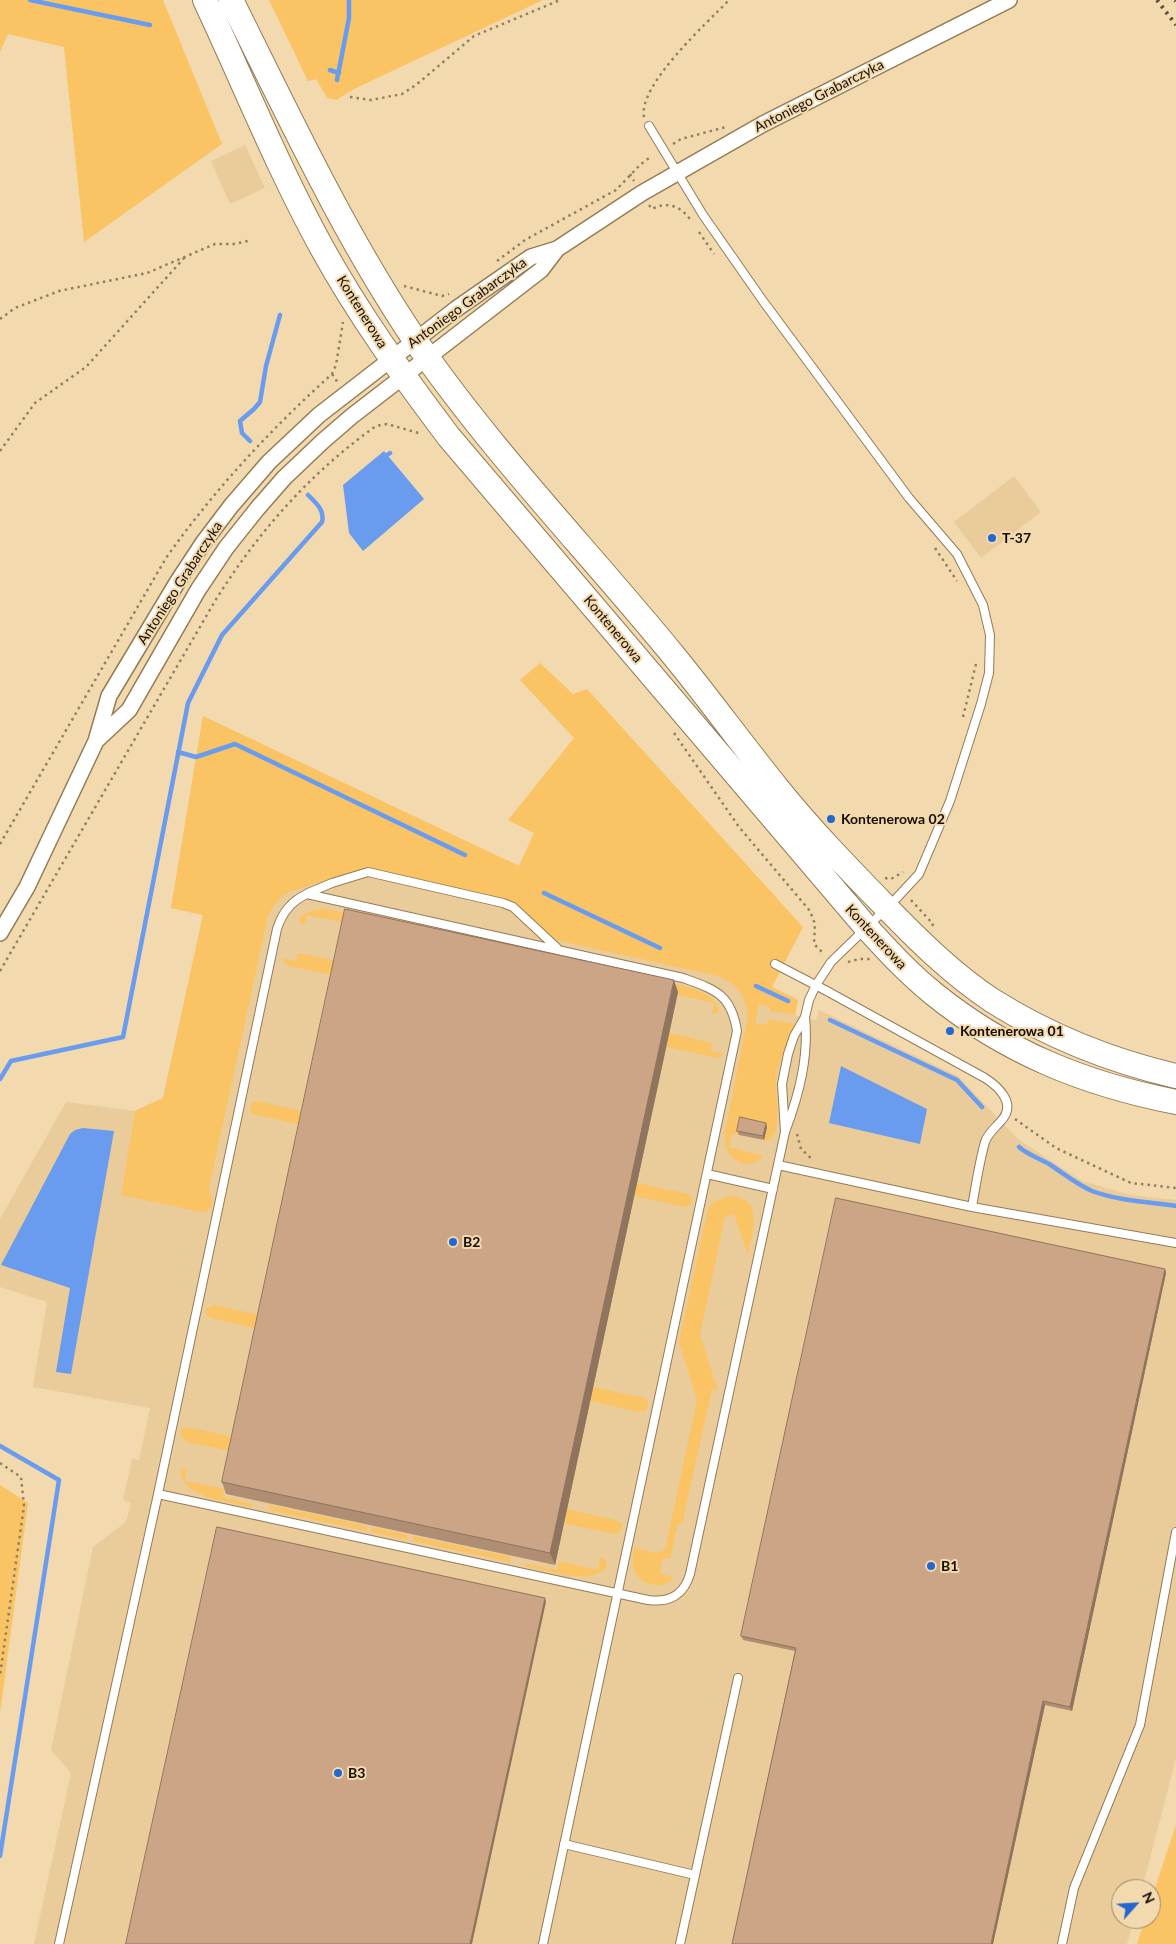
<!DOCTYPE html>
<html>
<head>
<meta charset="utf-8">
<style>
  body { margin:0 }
  #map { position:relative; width:1176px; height:1944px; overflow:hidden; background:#f2d9ae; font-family:Lato,sans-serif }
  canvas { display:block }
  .north { position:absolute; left:1111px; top:1879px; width:50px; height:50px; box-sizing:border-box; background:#f2d9ae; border:1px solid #9a8769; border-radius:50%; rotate:64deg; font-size:14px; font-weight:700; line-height:20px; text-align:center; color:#150d01 }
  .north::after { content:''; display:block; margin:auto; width:18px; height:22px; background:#2367d3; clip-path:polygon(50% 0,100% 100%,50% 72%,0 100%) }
</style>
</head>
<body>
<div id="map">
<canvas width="1176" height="1944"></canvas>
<div class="north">N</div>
</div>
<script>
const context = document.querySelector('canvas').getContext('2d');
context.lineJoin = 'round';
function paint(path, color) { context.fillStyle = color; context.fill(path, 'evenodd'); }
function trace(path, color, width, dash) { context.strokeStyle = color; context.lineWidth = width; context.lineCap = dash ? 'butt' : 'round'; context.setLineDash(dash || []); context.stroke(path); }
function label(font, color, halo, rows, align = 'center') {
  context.font = font + ' Lato,sans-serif'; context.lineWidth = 4; context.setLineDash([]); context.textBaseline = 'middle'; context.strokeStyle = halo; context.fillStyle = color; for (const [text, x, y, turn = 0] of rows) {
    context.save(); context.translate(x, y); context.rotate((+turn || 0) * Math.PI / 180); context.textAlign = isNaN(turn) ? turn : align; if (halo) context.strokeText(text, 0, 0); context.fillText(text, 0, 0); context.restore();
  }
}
const built = new Path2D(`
  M245,145L265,188L230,204L211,161Z
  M1014,476L1041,512L981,558L954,522Z
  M203,716L798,1000L795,1015L816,1020L819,1010L958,1076L1018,1139L1082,1181L1131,1195L1176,1200V1758L1142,1889H1121V1919H1134L1127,1944H34L71,1773L51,1750L93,1547L126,1522L131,1503L123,1500L132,1459L139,1460L150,1408L33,1387L47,1302L0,1287V1219L66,1102L135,1111L163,1098L203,915L171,908Z`);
const green = new Path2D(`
  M0,0H163L222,144L84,242L64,47L8,34L0,52Z
  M269,0H543L354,89L336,100L327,98L316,79L308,81Z
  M540,663L573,694L587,689L803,927L772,987L798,1000L795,1015L770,1011V1007L759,1005L755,1023L767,1025L768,1019L794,1024C788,1045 775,1065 776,1088C776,1101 782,1132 769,1140H764L767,1127L739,1135L732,1133L729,1147L764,1156C744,1175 721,1156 725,1132L748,1016C746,997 736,983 718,976L556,940L511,901L370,869L365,868L289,892C279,898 273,905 268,916L209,1188C212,1199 217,1211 201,1212L121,1195L135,1111L163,1098L203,915L171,908L203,716L519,866L534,833L508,820L574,738L520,680Z
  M327,909L688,987C700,991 717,997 719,1011L717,1013L712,1014L714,1003L349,923L307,915L304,926L299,922L300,917C308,911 317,908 327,909Z
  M298,953L341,962L338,976L289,966L283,961V958L296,961Z
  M669,1033L712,1043L710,1051L724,1054L718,1058L666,1047Z
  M258,1101L309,1113L306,1126L253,1114L250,1109L251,1104Z
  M637,1183L688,1194L692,1198V1203L686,1207L634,1196Z
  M729,1196C766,1197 752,1233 748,1256L734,1214L725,1217L700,1335L718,1391L712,1389L682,1524H678L670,1559L663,1558L660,1573L674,1578C661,1591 636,1585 633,1565C632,1559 633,1554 634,1548L656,1553L665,1550L697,1400L679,1342L708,1209L713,1202Z
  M214,1305L265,1316L262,1330L208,1317L206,1313L207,1308Z
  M593,1387L645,1398L648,1401V1406L645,1411L639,1412L590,1401Z
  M187,1427L238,1438L236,1452L186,1442L180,1435L181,1430Z
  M183,1469H187L185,1481L224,1489L222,1497L253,1504L252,1507C231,1502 184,1499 180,1472Z
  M0,1485L28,1503L0,1713Z
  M270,1505L367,1526V1531L269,1510Z
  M566,1509L616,1520L622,1524V1529L618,1533L614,1534L563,1523Z
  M372,1527L408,1535L407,1540L371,1532Z
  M413,1536L511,1557L510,1562L412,1541Z
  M600,1558L606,1560L607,1564C599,1589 544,1569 525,1566L526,1563L557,1570L559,1561L598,1570Z
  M1176,1825V1944H1137L1145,1919H1151V1900Z`);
const water = new Path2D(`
  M384,451L424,499L363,551L349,533L343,485Z
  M841,1066L927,1109L920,1144L829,1123Z
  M83,1128L114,1131L71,1374L56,1372L70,1288L1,1265L70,1134L75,1130Z`);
const stream = new Path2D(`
  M30,0L150,25
  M330,70L339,73
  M337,80L349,18V0
  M250,441L242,433L240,421L254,409L260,402L266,366L280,315
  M387,455L390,453
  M178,752L196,757L235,744L465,855
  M544,893L660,948
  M756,986L788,1001
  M830,1020L957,1080L982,1107
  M0,1079L11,1061L123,1037L188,703L222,635L322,522C325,510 316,503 308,495
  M1019,1147C1028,1155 1039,1158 1049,1164C1063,1173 1076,1184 1092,1191C1119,1201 1148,1202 1176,1206
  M0,1446L59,1480L0,1856`);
const path = new Path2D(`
  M350,97L371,100L402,94L416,85L474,36L560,0
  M644,117C638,85 707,23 729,0
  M673,144L681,139L726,127
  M630,174L634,181
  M649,205L652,209C667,201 680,206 690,219
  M699,232L714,254
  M497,261L525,240L616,190L641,164L652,156
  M404,286L442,296L449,294
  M0,319L15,308L59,291L147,273L215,244H234L248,241
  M332,374L338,383
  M0,451L35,403L86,367L185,257
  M935,548L957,581
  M963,717L976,664
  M674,733L739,827L810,911L815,924L814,944L824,954
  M0,844L166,558C214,490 270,430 332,374L336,365L343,322
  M885,878L891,879L903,872
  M911,900L933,924L932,926
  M848,962L859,959H870
  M0,971L215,601C258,532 310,473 376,426L387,424L422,434
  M1015,1119L1056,1148L1131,1183L1176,1188
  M797,1134L801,1149L813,1160
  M0,1463L21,1477L24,1506L0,1675`);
const lane = new Path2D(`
  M649,126L703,215L763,301L909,498L957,554L983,605L990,635L989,673L981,704L950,801L919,874L893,902L831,962L816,985L809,1000L805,1017L794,1036L788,1054L782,1084L785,1132
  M308,893L332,883L368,872L503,903L513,907L557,948
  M775,964L825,990L985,1078C999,1087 1017,1104 1001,1121C995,1128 988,1133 985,1142C979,1163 976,1185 972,1207
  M778,1165L972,1207L1176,1243
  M707,1174L773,1189
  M158,1494L648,1600C669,1603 684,1595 690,1574L785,1132C799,1095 809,1057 805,1017
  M564,1844L695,1875
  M59,1944L158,1494L277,929C282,913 291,901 307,894L683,978C716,990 731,994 737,1031L543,1944
  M680,1944L738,1678
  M1062,1944L1074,1888L1140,1725L1176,1532`);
const street = new Path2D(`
  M97,740L129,710L198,590L226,548L257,509L284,478L323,441L352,416L541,270L557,249
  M0,933L27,887L96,741L109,696L178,581L203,543L231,506L269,462L319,415L456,309L531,257L557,249L642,193L763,124L1009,0`);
const primary = new Path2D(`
  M205,0C244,83 278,168 322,248C359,315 403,376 449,437L866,927C888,951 909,974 934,994C1007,1053 1085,1084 1176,1102
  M231,0C289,116 344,235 417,343C494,454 589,552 674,656C710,700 743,746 778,789C811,830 847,867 883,904C917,939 952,974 993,1001C1049,1036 1111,1061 1176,1076`);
const rail = new Path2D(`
  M1157,0L1176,25
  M1175,0L1176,1`);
const wall = new Path2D(`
  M678,992L555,1565L226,1494L222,1482Z
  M767,1127L764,1140L739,1135L737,1131Z
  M1165,1269L1166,1273L1072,1711L1045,1705L993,1944H732L795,1651L743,1640L741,1636Z`);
const shadedWall = new Path2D(`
  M674,980L678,992L555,1565L550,1553Z
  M766,1123L767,1127L764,1140L763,1136Z
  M1165,1269L1166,1273L1072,1711L1070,1707Z
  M545,1598L546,1602L472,1944H470Z
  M1043,1701L1045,1705L993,1944H991Z`);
const building = new Path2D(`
  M345,909L674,980L550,1553L222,1482Z
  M740,1117L766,1123L763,1136L737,1131Z
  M836,1198L1165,1269L1070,1707L1043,1701L991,1944H732L796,1648L741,1636Z
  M217,1527L545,1598L470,1944H126Z`);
const markers = [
  [992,538,5,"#2367d3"],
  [831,819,5,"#2367d3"],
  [950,1031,5,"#2367d3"],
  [453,1242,5,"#2367d3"],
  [931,1566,5,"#2367d3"],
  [338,1773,5,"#2367d3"]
];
const streetNames = [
  ["Antoniego Grabarczyka",819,96,-27],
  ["Antoniego Grabarczyka",467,303,-36],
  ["Kontenerowa",362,312,58],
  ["Antoniego Grabarczyka",180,583,-57],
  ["Kontenerowa",613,629,50],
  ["Kontenerowa",876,937,47]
];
const poiNames = [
  ["T-37",1002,538],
  ["Kontenerowa 02",841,819],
  ["Kontenerowa 01",960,1031],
  ["B2",463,1242],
  ["B1",941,1566],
  ["B3",348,1773]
];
paint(built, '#eacc9b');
paint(green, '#fac363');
paint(water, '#699cef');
trace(stream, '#699cef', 4.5);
trace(lane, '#947c55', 10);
trace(street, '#947c55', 18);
trace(primary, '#947c55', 26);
trace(path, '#928163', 2.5, [2.5, 4]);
trace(lane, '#fff', 8);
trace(street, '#fff', 15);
trace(primary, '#fff', 24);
trace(rail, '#5d503a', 4, [2.5, 5]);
paint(wall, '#af8e74');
paint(shadedWall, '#8f745e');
paint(building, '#cca587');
trace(building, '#8f745e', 1);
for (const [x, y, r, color] of markers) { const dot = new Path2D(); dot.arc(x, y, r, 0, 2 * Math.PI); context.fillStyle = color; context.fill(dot); trace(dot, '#f2d9ae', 2); }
label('14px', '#150d01', '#f2d9ae', streetNames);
label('bold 14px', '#150d01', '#f2d9ae', poiNames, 'left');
</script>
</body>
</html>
